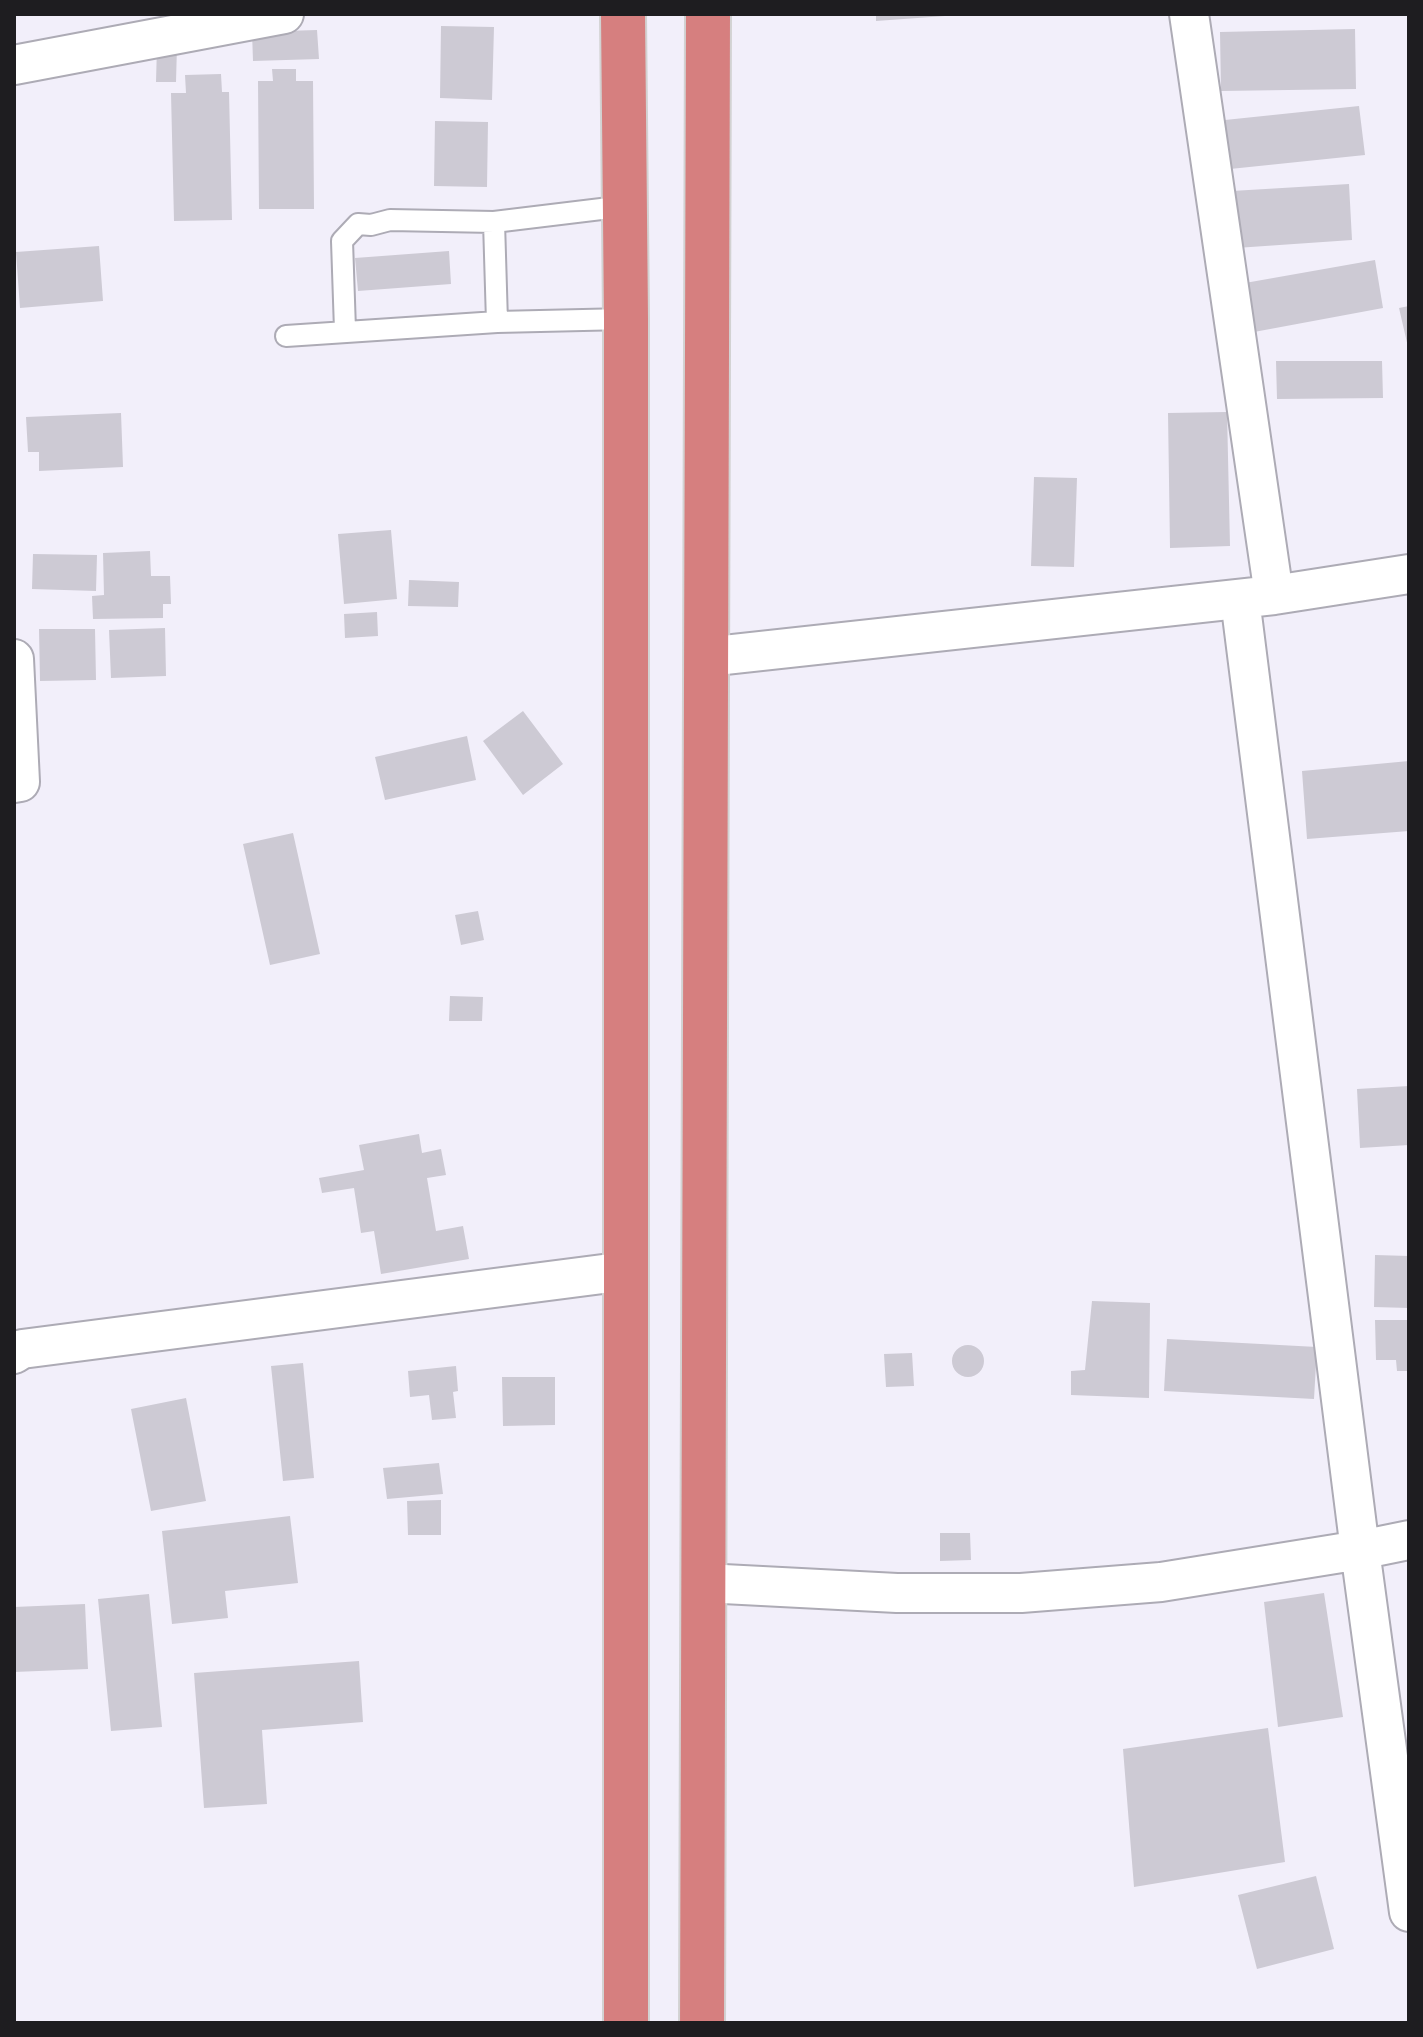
<!DOCTYPE html>
<html>
<head>
<meta charset="utf-8">
<style>
  body { margin:0 }
  #map { position:relative; width:1423px; height:2037px; overflow:hidden; background:#f2effa; font-family:Rubik,sans-serif }
  canvas { display:block }
  .frame { position:absolute; inset:0; border:16px solid #1e1d20; pointer-events:none }
</style>
</head>
<body>
<div id="map">
<canvas width="1423" height="2037"></canvas>
<div class="frame"></div>
</div>
<script>
const context = document.querySelector('canvas').getContext('2d');
context.lineJoin = 'round';
function paint(path, color) { context.fillStyle = color; context.fill(path, 'evenodd'); }
function trace(path, color, width, dash) { context.strokeStyle = color; context.lineWidth = width; context.lineCap = dash ? 'butt' : 'round'; context.setLineDash(dash || []); context.stroke(path); }
const building = new Path2D(`
  M876,14H944L945,16L876,21Z
  M441,26L494,27L492,100L440,98Z
  M1355,29L1356,89L1221,91L1220,32Z
  M317,30L319,59L253,61L252,32Z
  M157,46H177L176,82H156Z
  M272,69H296V81H313L314,209H259L258,81H273Z
  M221,74L222,92H229L232,220L174,221L171,93H186L185,75Z
  M1359,106L1365,155L1230,169L1225,120Z
  M435,121L488,122L487,187L434,186Z
  M1349,184L1352,240L1236,248L1232,191Z
  M99,246L103,301L20,308L16,252Z
  M449,251L451,284L358,291L355,258Z
  M1375,260L1383,308L1254,332L1245,283Z
  M1409,306V347H1408L1399,308Z
  M1276,361H1382L1383,398L1277,399Z
  M1227,412L1230,546L1170,548L1168,413Z
  M121,413L123,467L39,471V452H28L26,417Z
  M1034,477L1077,478L1074,567L1031,566Z
  M391,530L397,599L344,604L338,534Z
  M150,551L151,576H170L171,604H163V618L93,619L92,596L104,595L103,553Z
  M33,554L97,555L96,591L32,589Z
  M409,580L459,582L458,607L408,606Z
  M377,612L378,636L345,638L344,614Z
  M165,628L166,676L111,678L109,630Z
  M39,629H95L96,680L40,681Z
  M523,711L563,764L523,795L483,741Z
  M467,736L476,780L385,800L375,757Z
  M1409,761V831L1307,839L1302,771Z
  M293,833L320,954L270,965L243,844Z
  M478,911L484,940L461,945L455,915Z
  M450,996L483,997L482,1021H449Z
  M1409,1086V1145L1360,1148L1357,1089Z
  M419,1134L422,1153L441,1149L446,1175L427,1178L436,1231L463,1226L469,1259L381,1274L374,1231L361,1233L354,1188L322,1193L319,1178L364,1170L359,1145Z
  M1375,1255L1409,1256V1308L1374,1307Z
  M1092,1301L1150,1303L1149,1398L1071,1395V1371L1085,1370Z
  M1375,1320H1409V1371H1397L1396,1360H1376Z
  M1167,1339L1317,1347L1314,1399L1164,1391Z
  M952 1361a16 16 0 1 1 32 0a16 16 0 1 1-32 0Z
  M912,1353L914,1386L886,1387L884,1354Z
  M303,1363L314,1478L283,1481L271,1366Z
  M456,1366L458,1391L453,1392L456,1418L432,1420L429,1395L410,1397L408,1371Z
  M502,1377H555V1425L503,1426Z
  M186,1398L206,1501L151,1511L131,1409Z
  M439,1463L443,1494L387,1499L383,1468Z
  M441,1500V1535H408L407,1501Z
  M290,1516L298,1583L225,1591L228,1618L172,1624L162,1531Z
  M940,1533H970L971,1560L940,1561Z
  M1324,1593L1343,1717L1278,1727L1264,1602Z
  M149,1594L162,1727L111,1731L98,1599Z
  M85,1604L88,1669L14,1672V1607Z
  M359,1661L363,1722L262,1730L267,1804L204,1808L194,1673Z
  M1268,1728L1285,1862L1134,1887L1123,1749Z
  M1316,1876L1334,1949L1257,1969L1238,1895Z`);
const lane = new Path2D(`
  M494,222L497,322
  M345,330L342,241L358,224L371,225L390,220L494,222L626,206
  M286,336L497,322L626,319`);
const street = new Path2D(`
  M1189,14L1274,595
  M14,65L284,14
  M1240,599L1360,1550L1409,1912
  M706,657L1274,595L1409,574
  M14,659L20,782L14,783
  M14,1354L22,1349L626,1271
  M704,1583L897,1593H1021L1161,1582L1360,1550L1409,1540`);
const highway = new Path2D(`
  M623,14L626,319V2023
  M702,2023L708,14`);
paint(building, '#cdcad4');
trace(lane, '#adabb5', 24);
trace(street, '#adabb5', 42);
trace(highway, '#d2d2d2', 48);
trace(lane, '#fff', 20);
trace(street, '#fff', 38);
trace(highway, '#d67f7f', 44);
</script>
</body>
</html>
